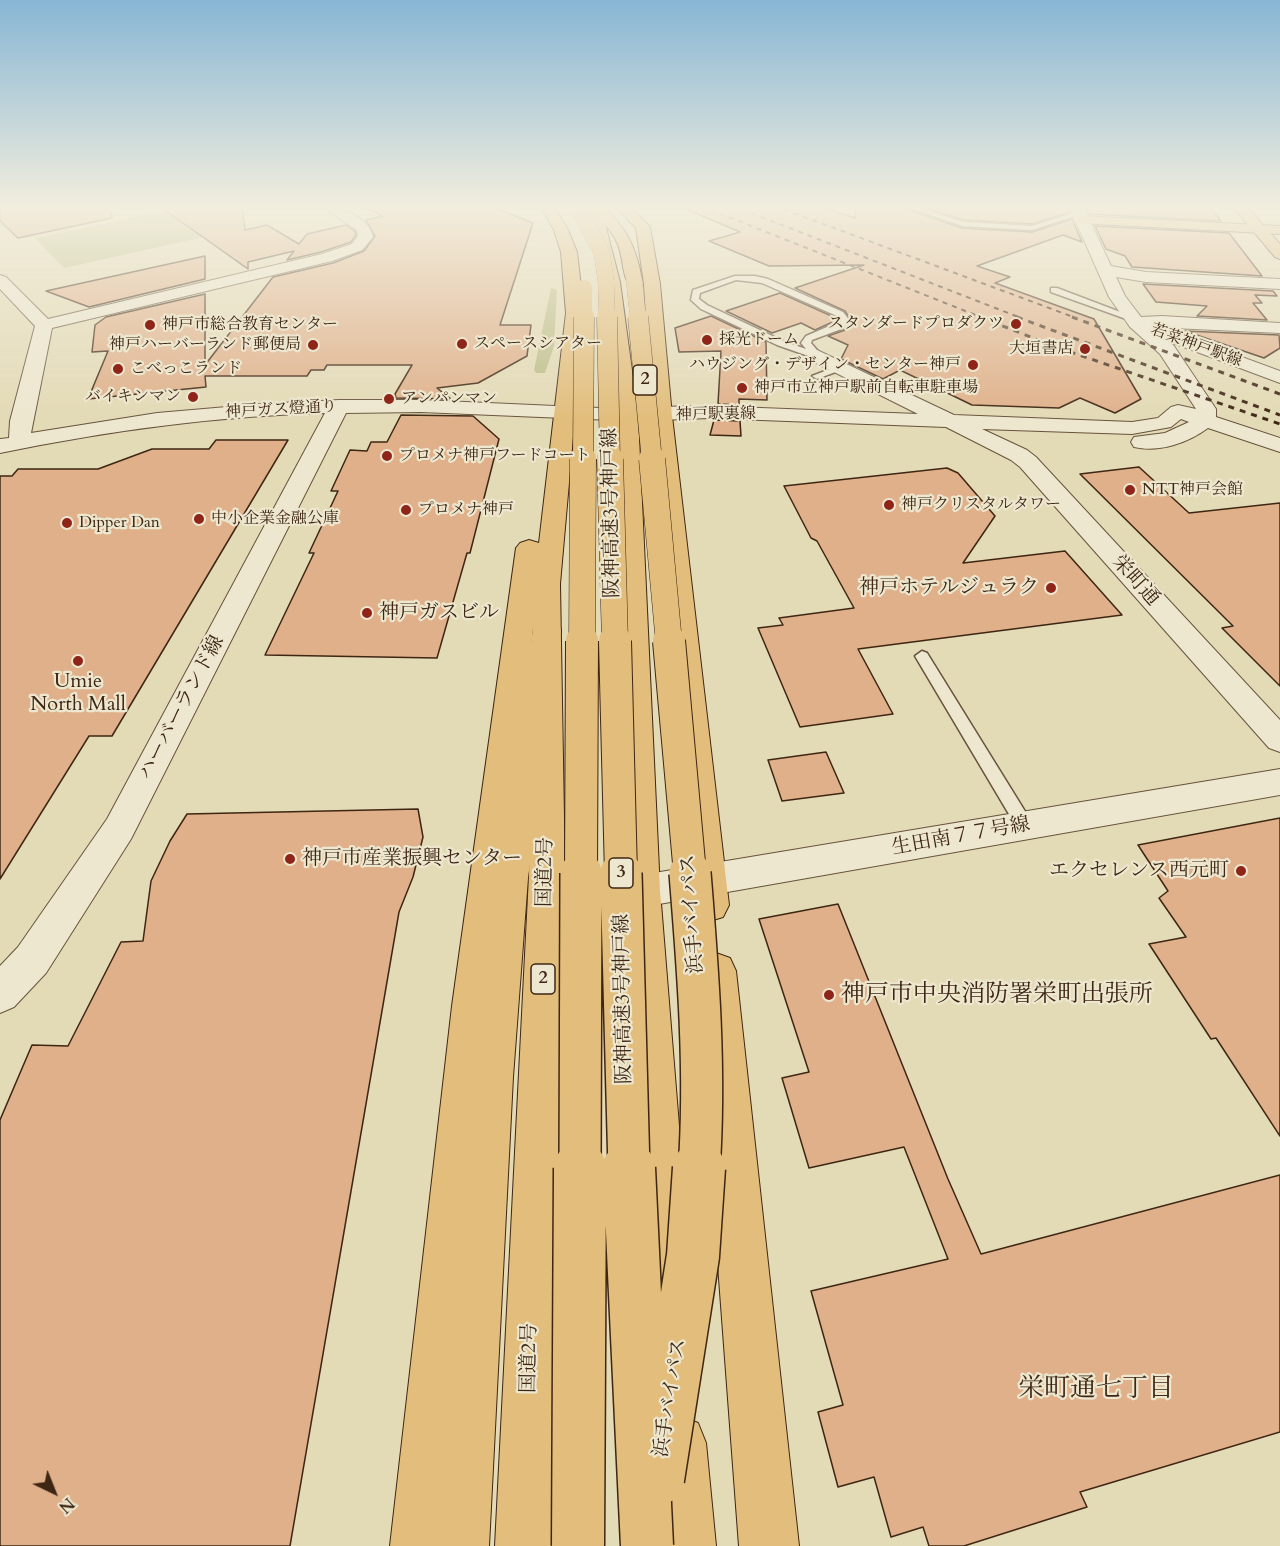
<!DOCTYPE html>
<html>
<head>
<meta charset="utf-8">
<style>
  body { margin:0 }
  #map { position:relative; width:1280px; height:1546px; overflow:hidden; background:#e3dab6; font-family:Cardo,serif }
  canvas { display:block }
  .north { position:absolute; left:24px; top:1462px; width:60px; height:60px; -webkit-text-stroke:4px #ede7d0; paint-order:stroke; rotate:137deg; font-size:16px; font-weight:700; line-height:24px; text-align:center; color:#3e2613 }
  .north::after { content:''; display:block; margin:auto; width:21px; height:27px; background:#3e2613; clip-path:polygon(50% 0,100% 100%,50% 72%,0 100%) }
</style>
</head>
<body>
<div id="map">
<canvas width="1280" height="1546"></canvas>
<div class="north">N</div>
</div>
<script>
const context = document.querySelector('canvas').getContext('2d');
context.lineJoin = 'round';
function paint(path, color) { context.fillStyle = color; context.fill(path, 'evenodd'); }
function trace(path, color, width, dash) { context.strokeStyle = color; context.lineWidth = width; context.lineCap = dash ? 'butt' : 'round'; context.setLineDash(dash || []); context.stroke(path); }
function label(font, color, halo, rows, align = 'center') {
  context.font = font + ' Cardo,"Noto Serif JP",serif'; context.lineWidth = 4.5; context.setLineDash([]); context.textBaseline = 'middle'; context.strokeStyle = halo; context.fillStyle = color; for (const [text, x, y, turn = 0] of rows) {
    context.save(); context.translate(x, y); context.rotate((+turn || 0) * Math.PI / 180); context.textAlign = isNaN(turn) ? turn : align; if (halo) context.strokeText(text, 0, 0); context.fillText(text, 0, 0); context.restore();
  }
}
const green = new Path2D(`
  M191,206L227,232L64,268L35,238Z
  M551,288L557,290L554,346L545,373H536L534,370Z`);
const building = new Path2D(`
  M0,206H110L112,218L18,238L0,221Z
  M159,206H242L245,230L267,225L299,244L307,234L346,225L355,231L356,235L351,242L321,252L287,260L294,251L248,262V269Z
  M363,206H490L533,223L500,325H531L527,356L478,383L437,388L451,399L396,398L395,394L412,365H327L324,370H311L307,376H205L206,387L88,399L108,351L92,352L95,325L106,317L205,294V365L273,277L333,263L364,251L375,236L366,220L383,216Z
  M679,206H818L855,218L856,206H902L903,208L962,228L1032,232L1072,219L1082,242L1063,235L977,266L1010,277L995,283L1094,319L1141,399L1115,413L1080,398L1059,408L972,405L900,370L883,379L841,359L848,345L828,336L845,330L852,322L845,311L795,288L864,265L769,266L709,241L740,232Z
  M919,206H1067L1069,212L1032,224L964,220Z
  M1085,206H1209L1221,221L1089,214Z
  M1095,226L1229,233L1262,276L1132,267L1125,256L1106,249Z
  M205,256V279L89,307L46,291Z
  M1143,284L1273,291L1277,296L1255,295L1262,303H1253L1267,320L1197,316L1207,306L1156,302Z
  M780,293L836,318L837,320L815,330L801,323L772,333L726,311Z
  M711,316L766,342L767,400L739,399V405L718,404L721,351L679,352L675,328Z
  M1185,331L1279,335L1280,348L1264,358Z
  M401,415L473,416L499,439L470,553H467L437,658L265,655L314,553H309L338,491H331L350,450L367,451L371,442H387Z
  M714,420L740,421L741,436L710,435Z
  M216,440H288L112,736H89L0,879V476H12L18,469H98L152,449H209Z
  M1139,467L1189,513L1280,503V686L1222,628L1233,626L1080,474Z
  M947,468L958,473L995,516L963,563L1065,551L1122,615L858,649L893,714L800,727L758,628L783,625L779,618L854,608L817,541L811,538L784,486Z
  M826,752L844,793L782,801L768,760Z
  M418,809L423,837L413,877L399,912L290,1546H0V1120L32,1045L68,1046L121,942L143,941L151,881L170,841L187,814Z
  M1280,818V1136L1216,1038L1211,1039L1149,944L1186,937L1159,898L1168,891L1138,845Z
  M838,904L948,1179L981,1254L1280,1175V1432L1080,1492L1087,1507L964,1546H929L923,1527L891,1537L874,1477L838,1487L818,1412L843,1405L811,1291L948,1259L904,1147L809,1168L782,1078L809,1072L759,919Z`);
const service = new Path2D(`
  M904,206H913L964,222L1032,226L1077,212L1083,213L1032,230L963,226Z
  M735,276H755L768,279L843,312L850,321L844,328L812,340L811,343L822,356L817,359L777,345L701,309L691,300L693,290ZM736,280L762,283L837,316L841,321L806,336L801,343L806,349L783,341L707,305L699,299L700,293Z
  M1051,288H1057L1136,318L1129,320L1051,292Z
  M838,366L846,368L817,379L812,376Z
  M922,651L927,653L1031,821L1034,826L1031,831L1025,833L1019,831L915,656Z`);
const minor = new Path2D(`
  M1136,318L1280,371V383L1130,327L1128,323L1130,319Z`);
const tertiary = new Path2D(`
  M321,206C340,205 369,217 373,237L362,250L332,261L52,328L31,433L157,413L262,404L339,400H421L600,408L708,406L918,414L810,360L808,356L810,352L817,350L954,415L1132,422L1158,418L1171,407L1178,405L1196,409L1160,354L1130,327L1109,297L1069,206H1083L1111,266L1146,272L1280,279V289L1146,282L1116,277L1125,296L1141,317L1162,316L1280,323V333L1151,327L1174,346L1216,409V417L1280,438V452L1208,428C1188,443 1159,453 1134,447L1131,442L1134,437L1165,433L1189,422L1181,419L1171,427L1132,434L982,429L1027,450L1036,457L1280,720V752L1269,748L1020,467L1011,460L946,427L708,418L636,421L421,412L346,413L131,839L46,973L14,1007L0,1013V966L18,947L107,819L325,413C215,416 107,431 0,453V439L9,438L10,421L35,326L0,289V275L6,277L48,319L322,254L352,244L358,236L357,230Z
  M1280,769V795L642,907L629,902L624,891L629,880L642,875Z`);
const primary = new Path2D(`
  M1083,216L1280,226V234L1078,223L1076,220L1078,217Z`);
const trunk = new Path2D(`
  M540,206H554L568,230L577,252L584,313L560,584L565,876L555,1546H495L529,876L533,629L492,1006L450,1546H390L452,1006L516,548L520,543L529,540L539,543L566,313L561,252L554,230Z
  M583,206H597L603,216L620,282L638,415L660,891L694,1311L686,1329L668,1337L650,1329L642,1311L624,891L618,415L604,282L589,216Z
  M614,206H629L650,227L660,284L672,416L729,905L723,917L710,921L697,917L691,905L652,416L644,284L636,228Z
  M1232,206H1246L1280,244V259L1275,257Z
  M716,953L730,958L736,971L799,1546H739L696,971L702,958Z
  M678,1415L698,1423L706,1443L716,1546H656L650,1443L658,1423Z`);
const motorway = new Path2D(`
  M588,206H603C626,227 637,249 642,280L640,283H628C622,273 623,257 618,245C612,229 599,219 588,206Z
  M547,621L557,623L561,630L528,878L513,1077L489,1546H429L469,1077L492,878L533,630L537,623Z`);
const railFar1 = new Path2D(`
  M701,206L983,318
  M733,206L1021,318
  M775,206L1076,318`);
const rail = new Path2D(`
  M980,317L1056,347L1280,424
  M1017,317L1280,415
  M1072,317L1280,394`);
const motorwayBridgeFar5 = new Path2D(`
  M577,206L602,253L606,282L607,318
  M634,280L638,318
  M584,318V288`);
const motorwayBridgeFar4 = new Path2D(`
  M607,317L610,461
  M638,317L652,461
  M583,461L584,317`);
const motorwayBridgeFar3 = new Path2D(`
  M610,459L615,643
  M652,459L669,643
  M582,643L583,459`);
const motorwayBridgeFar2 = new Path2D(`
  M615,641L621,874
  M669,641L690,874
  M581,874L582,641`);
const motorwayBridgeFar1 = new Path2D(`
  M621,873L629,1170
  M690,873C698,971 706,1071 699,1170
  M580,1170L581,873`);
const motorwayBridge = new Path2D(`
  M629,1168L647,1546
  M658,1479L693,1256L699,1168
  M578,1546L580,1168`);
const markers = [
  [1016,324,6,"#8f2418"],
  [150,325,6,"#8f2418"],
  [707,340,6,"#8f2418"],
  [462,344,6,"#8f2418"],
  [313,345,6,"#8f2418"],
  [1085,349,6,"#8f2418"],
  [973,365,6,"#8f2418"],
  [118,369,6,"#8f2418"],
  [742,388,6,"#8f2418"],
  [193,397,6,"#8f2418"],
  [389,399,6,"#8f2418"],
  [387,456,6,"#8f2418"],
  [1130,490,6,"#8f2418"],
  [889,505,6,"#8f2418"],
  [406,510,6,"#8f2418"],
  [199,519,6,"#8f2418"],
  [67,523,6,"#8f2418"],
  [1051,588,6,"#8f2418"],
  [367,613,6,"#8f2418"],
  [78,661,6,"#8f2418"],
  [290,859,6,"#8f2418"],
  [1241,871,6,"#8f2418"],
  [829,995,6,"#8f2418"]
];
const farPoinames = [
  ["スタンダードプロダクツ",1004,324,"right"],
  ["神戸市総合教育センター",162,325],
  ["採光ドーム",719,340],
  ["スペースシアター",474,344],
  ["神戸ハーバーランド郵便局",301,345,"right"],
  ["大垣書店",1073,349,"right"],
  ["ハウジング・デザイン・センター神戸",961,365,"right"],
  ["こべっこランド",130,369],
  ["神戸市立神戸駅前自転車駐車場",754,388],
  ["バイキンマン",181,397,"right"],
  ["アンパンマン",401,399],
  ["プロメナ神戸フードコート",399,456],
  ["NTT神戸会館",1142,490],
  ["神戸クリスタルタワー",901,505],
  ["プロメナ神戸",418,510],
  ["中小企業金融公庫",211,519],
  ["Dipper Dan",79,523]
];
const farStreetnames = [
  ["若菜神戸駅線",1196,346,20],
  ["神戸ガス燈通り",281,410,-3],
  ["神戸駅裏線",716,415,-1]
];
const shields = [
  [645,380,24],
  [621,873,24],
  [543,979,24]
];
const shieldNames = [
  ["2",645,380],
  ["3",621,873],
  ["2",543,979]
];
const streetNames = [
  ["阪神高速3号神戸線",612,513,-91],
  ["栄町通",1135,581,48],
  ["ハーバーランド線",182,708,-62],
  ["生田南７７号線",961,837,-10],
  ["国道2号",546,872,-89],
  ["浜手バイパス",693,914,-94],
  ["阪神高速3号神戸線",624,999,-91],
  ["国道2号",530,1358,-89],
  ["浜手バイパス",671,1398,-81]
];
const poiNames = [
  ["神戸ホテルジュラク",1039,588],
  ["神戸ガスビル",379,613,"left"],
  ["Umie",78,682,"center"],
  ["North Mall",78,705,"center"],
  ["神戸市産業振興センター",302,859,"left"],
  ["エクセレンス西元町",1229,871]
];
const nearPoinames = [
  ["神戸市中央消防署栄町出張所",841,995]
];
const nearNeighbourhoodnames = [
  ["栄町通七丁目",1096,1390]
];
paint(green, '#bcbd88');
paint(building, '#dfb08a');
trace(building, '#3e2613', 1.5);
trace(service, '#67533c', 3);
trace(minor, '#67533c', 2);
trace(tertiary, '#67533c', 2);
trace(primary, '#3e2613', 2);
trace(trunk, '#3e2613', 2);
trace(motorway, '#3e2613', 2);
paint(service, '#ede7d0');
paint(minor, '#ede7d0');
paint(tertiary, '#ede7d0');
paint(primary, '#e2bd7b');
paint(trunk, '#e2bd7b');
paint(motorway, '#e2bd7b');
trace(railFar1, '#3e2613', 2, [5, 5]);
trace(rail, '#3e2613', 3, [6, 6]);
trace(motorwayBridgeFar5, '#3e2613', 16, []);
trace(motorwayBridgeFar4, '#3e2613', 21, []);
trace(motorwayBridgeFar3, '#3e2613', 27, []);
trace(motorwayBridgeFar2, '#3e2613', 34, []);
trace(motorwayBridgeFar1, '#3e2613', 44, []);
trace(motorwayBridge, '#3e2613', 55, []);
trace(motorwayBridgeFar5, '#e2bd7b', 16);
trace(motorwayBridgeFar4, '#e2bd7b', 20);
trace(motorwayBridgeFar3, '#e2bd7b', 26);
trace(motorwayBridgeFar2, '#e2bd7b', 32);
trace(motorwayBridgeFar1, '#e2bd7b', 41);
trace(motorwayBridge, '#e2bd7b', 52);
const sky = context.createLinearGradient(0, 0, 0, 422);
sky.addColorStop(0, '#87b6d4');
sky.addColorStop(0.49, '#f2eede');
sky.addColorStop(1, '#f2eede00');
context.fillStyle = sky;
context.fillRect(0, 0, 1280, 422);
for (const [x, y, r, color] of markers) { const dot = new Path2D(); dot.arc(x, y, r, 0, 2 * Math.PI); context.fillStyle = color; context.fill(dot); trace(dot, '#ede7d0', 2); }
label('16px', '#3e2613', '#ede7d0', farPoinames, 'left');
label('16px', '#3e2613', '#ede7d0', farStreetnames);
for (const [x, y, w] of shields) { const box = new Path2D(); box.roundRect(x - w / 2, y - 15, w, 30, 4.5); context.fillStyle = '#ede7d0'; context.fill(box); trace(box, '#3e2613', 1.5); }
label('bold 18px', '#3e2613', null, shieldNames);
label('20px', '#3e2613', '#ede7d0', streetNames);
label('20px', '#3e2613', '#ede7d0', poiNames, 'right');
label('24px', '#3e2613', '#ede7d0', nearPoinames, 'left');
label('26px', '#3e2613', '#ede7d0', nearNeighbourhoodnames);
</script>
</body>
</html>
